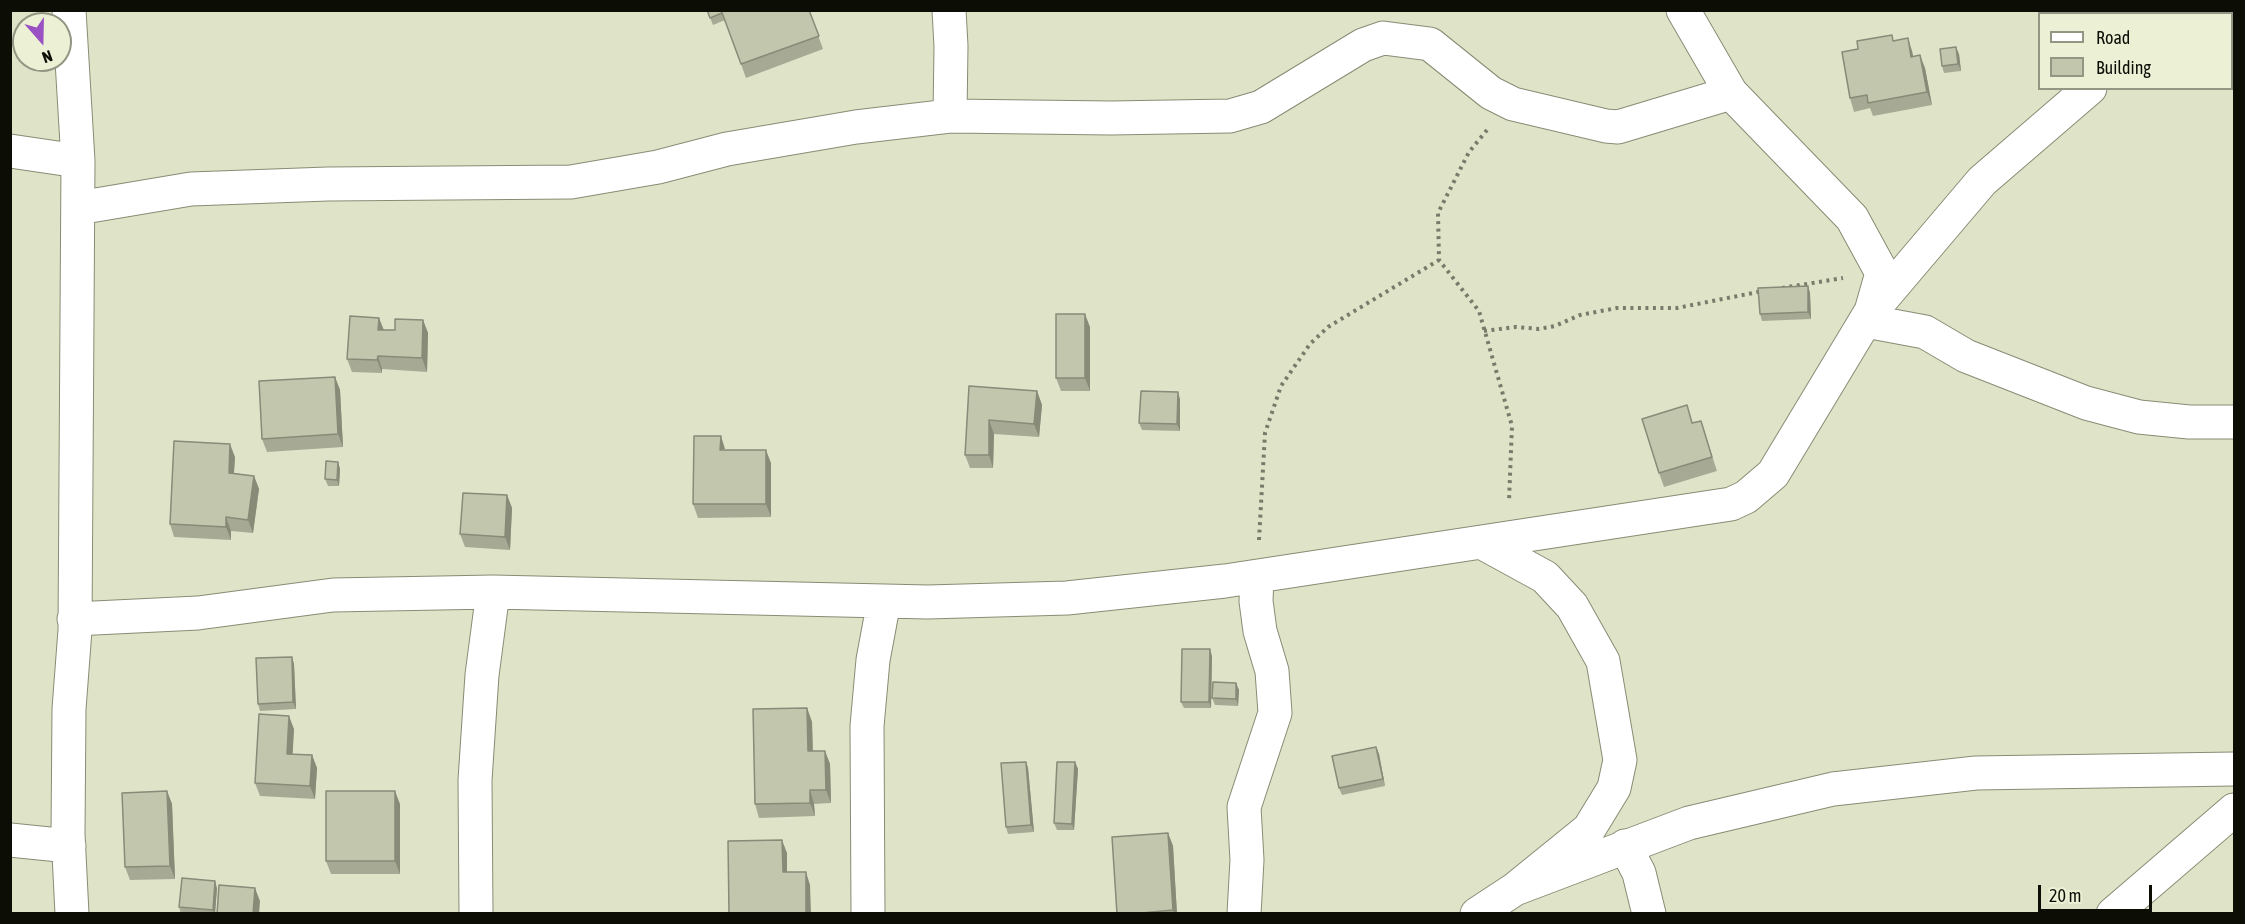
<!DOCTYPE html>
<html>
<head>
<meta charset="utf-8">
<style>
  body { margin:0 }
  #map { position:relative; width:2245px; height:924px; overflow:hidden; background:#dfe4c9; font-family:"Asap Condensed",sans-serif }
  canvas { display:block }
  .frame { position:absolute; inset:0; border:12px solid #0c0e06; pointer-events:none }
  .legend { position:absolute; left:2038px; top:12px; width:195px; height:78px; box-sizing:border-box; background:#ecf1d6; border:2px solid #929683; margin:0; padding:8px 10px; list-style:none; font-size:18px; color:#0c0e06 }
  .legend li { display:flex; align-items:center; gap:12px; height:30px }
  .legend b { width:30px; border:2px solid #929683 }
  .north { position:absolute; left:12px; top:12px; width:60px; height:60px; box-sizing:border-box; background:#ecf1d6; border:2px solid #929683; border-radius:50%; rotate:160deg; font-size:16px; font-weight:700; line-height:24px; text-align:center; color:#0c0e06 }
  .north::after { content:''; display:block; margin:auto; width:21px; height:27px; background:#9a51c4; clip-path:polygon(50% 0,100% 100%,50% 72%,0 100%) }
  .scale { position:absolute; left:2038px; top:885px; width:114px; height:27px; box-sizing:border-box; border:3px solid #0c0e06; border-top:0; padding-left:8px; font-size:18px; line-height:21px; white-space:nowrap; color:#0c0e06; -webkit-text-stroke:4px #ecf1d6; paint-order:stroke }
</style>
</head>
<body>
<div id="map">
<canvas width="2245" height="924"></canvas>
<div class="frame"></div>
<ul class="legend">
<li><b style="height:8px;background:#fff"></b>Road</li>
<li><b style="height:16px;background:#c1c6ac"></b>Building</li>
</ul>
<div class="north">N</div>
<div class="scale">20 m</div>
</div>
<script>
const context = document.querySelector('canvas').getContext('2d');
context.lineJoin = 'round';
function trace(path, color, width, dash) { context.strokeStyle = color; context.lineWidth = width; context.lineCap = dash ? 'butt' : 'round'; context.setLineDash(dash || []); context.stroke(path); }
function paint(path, color) { context.fillStyle = color; context.fill(path, 'evenodd'); }
const path = new Path2D(`
  M1487,130L1469,152L1438,213L1439,260L1479,311L1512,426L1509,501
  M1782,288L1843,278
  M1484,331L1516,327L1539,329L1555,326L1580,315L1617,308H1677L1763,291
  M1259,540L1265,433L1281,386L1310,344L1328,327L1439,260`);
const street = new Path2D(`
  M69,10L78,161L75,630L69,709L68,834L72,914
  M949,10L951,46L950,116
  M1683,10L1731,93L1852,218L1882,273L1872,308
  M2216,14L2224,10
  M10,151L78,161
  M78,208L191,189L328,184L571,182L658,167L727,149L856,127L950,116L1111,118L1230,116L1261,107L1363,45L1383,38L1430,44L1491,93L1513,104L1606,126L1618,127L1731,93
  M1866,321L1925,332L1966,356L2086,403L2139,417L2189,422H2234
  M74,619L198,613L333,595L493,592L928,602L1067,598L1225,581L1731,504L1746,497L1773,474L1870,313L1982,181L2090,88
  M10,840L69,846
  M1625,846L1639,873L1649,914
  M1515,889L1689,823L1833,789L1976,773L2234,769
  M476,914L475,780L482,675L493,592
  M868,914L867,726L873,660L884,601
  M1244,914L1247,860L1244,807L1275,713L1272,671L1260,631L1256,601L1257,577
  M1477,914L1515,889L1589,829L1614,788L1620,760L1603,661L1572,606L1545,577L1481,542
  M2113,914L2234,810`);
const wall = new Path2D(`
  M707,10H809L823,49L746,78L725,20L713,25Z
  M1894,41L1912,51L1913,57L1925,68L1932,105L1873,116L1870,108L1854,112L1850,98L1858,49Z
  M1959,54L1961,71L1944,73L1942,66Z
  M1808,286L1810,293L1811,319L1762,321L1760,314Z
  M379,318L384,330H395L423,320L428,333L427,372L382,369V373L352,372L347,359Z
  M1090,327V391H1061L1056,378Z
  M335,377L340,390L343,447L267,452L262,439Z
  M969,386L1037,391L1042,405L1039,437L994,434L993,468H970L965,455Z
  M1180,399V431L1142,430L1139,423Z
  M1693,423L1705,434L1717,471L1664,487L1659,473Z
  M725,450L771,463V517L698,518L693,504Z
  M235,457L234,473L254,476L259,489L253,533L231,531V540L174,537L170,524Z
  M338,462L340,469L339,486H328L325,479Z
  M507,495L512,508L510,550L465,547L460,534Z
  M1212,656L1211,708H1184L1181,702Z
  M292,657L294,664L296,709L260,711L258,704Z
  M1236,683L1239,690L1238,706L1215,705L1212,698Z
  M807,708L812,722L813,751H825L830,764L831,803L814,804L815,816L759,818L755,804Z
  M294,729L292,754L312,755L317,768L315,799L260,796L255,783Z
  M1376,747L1379,754L1385,786L1342,795L1339,788Z
  M1026,762L1028,768L1034,832L1008,834L1006,827Z
  M1075,762L1078,769L1074,830H1057L1054,823Z
  M167,791L172,804L175,879L130,880L125,867Z
  M400,804V874H331L326,861Z
  M1168,833L1173,846L1177,914H1117Z
  M217,888L215,914H181L179,907Z`);
const shadedWall = new Path2D(`
  M1908,38L1912,51L1916,70L1911,57Z
  M1956,47L1959,54L1961,71L1958,64Z
  M1920,55L1925,68L1932,105L1927,92Z
  M1808,286L1810,293L1811,319L1808,312Z
  M1085,314L1090,327V391L1085,378Z
  M379,318L384,331L378,330Z
  M423,320L428,333L427,372L422,358Z
  M378,356L382,369V373L377,360Z
  M335,377L340,390L343,447L338,434Z
  M1037,391L1042,405L1039,437L1034,424Z
  M1178,392L1180,399V431L1177,424Z
  M989,420L994,434L993,468L989,455Z
  M721,436L725,449L720,450Z
  M230,444L235,457L233,486L229,473Z
  M766,450L771,463V517L766,504Z
  M338,462L340,469L339,486L337,480Z
  M254,476L259,489L253,533L248,520Z
  M507,495L512,508L510,550L505,537Z
  M226,517L231,531V540L226,527Z
  M1210,649L1212,656L1211,708L1209,702Z
  M292,657L294,664L296,709L293,702Z
  M1236,683L1239,690L1238,706L1236,699Z
  M807,708L812,722L813,764L808,751Z
  M289,716L294,729L292,767L287,754Z
  M1376,747L1379,754L1385,786L1383,779Z
  M825,751L830,764L831,803L826,790Z
  M312,755L317,768L315,799L310,786Z
  M1026,762L1028,768L1034,832L1031,825Z
  M1075,762L1078,769L1074,830L1072,824Z
  M810,790L814,804L815,816L810,803Z
  M167,791L172,804L175,879L170,866Z
  M395,791L400,804V874L395,861Z
  M1168,833L1173,846L1177,914H1174L1173,910Z
  M782,840L787,853V886L783,872Z
  M806,872L810,885L811,914H806Z
  M215,881L217,888L215,914H214L213,910Z
  M255,888L260,901L259,914H253Z`);
const building = new Path2D(`
  M707,10H721L722,13L710,18Z
  M721,10H809L819,36L741,64Z
  M1892,35L1893,41L1908,38L1911,57L1920,55L1927,92L1868,103L1867,95L1850,98L1842,52L1858,49L1857,41Z
  M1956,47L1958,64L1942,66L1940,49Z
  M1808,286V312L1760,314L1758,288Z
  M1056,314H1085V378H1056Z
  M350,316L379,318L378,330H395V319L423,320L422,358L378,356L377,360L347,359Z
  M335,377L338,434L262,439L259,381Z
  M969,386L1037,391L1034,424L989,420V455H965Z
  M1141,391L1178,392L1177,424L1139,423Z
  M1687,405L1692,423L1701,421L1712,457L1659,473L1642,419Z
  M694,436H721L720,450H766V504H693Z
  M174,441L230,444L229,473L254,476L248,520L226,517V527L170,524Z
  M326,461L338,462L337,480L325,479Z
  M463,493L507,495L505,537L460,534Z
  M1182,649H1210L1209,702H1181Z
  M292,657L293,702L258,704L256,658Z
  M1213,682L1236,683V699L1212,698Z
  M807,708L808,751H825L826,790H810V803L755,804L753,709Z
  M259,714L289,716L287,754L312,755L310,786L255,783Z
  M1376,747L1383,779L1339,788L1332,756Z
  M1026,762L1031,825L1006,827L1001,763Z
  M1057,762H1075L1072,824L1054,823Z
  M167,791L170,866L125,867L122,793Z
  M326,791H395V861H326Z
  M1168,833L1173,910L1131,914H1117L1112,837Z
  M782,840L783,872H806V914H729L728,841Z
  M182,878L215,881L213,910L179,907Z
  M219,885L255,888L253,914H217Z`);
trace(street, '#878c74', 35);
trace(path, '#787b69', 4, [3, 4.5]);
trace(street, '#fff', 33);
paint(wall, '#a6aa94');
paint(shadedWall, '#878b78');
paint(building, '#c1c6ac');
trace(building, '#878b78', 1.5);
</script>
</body>
</html>
